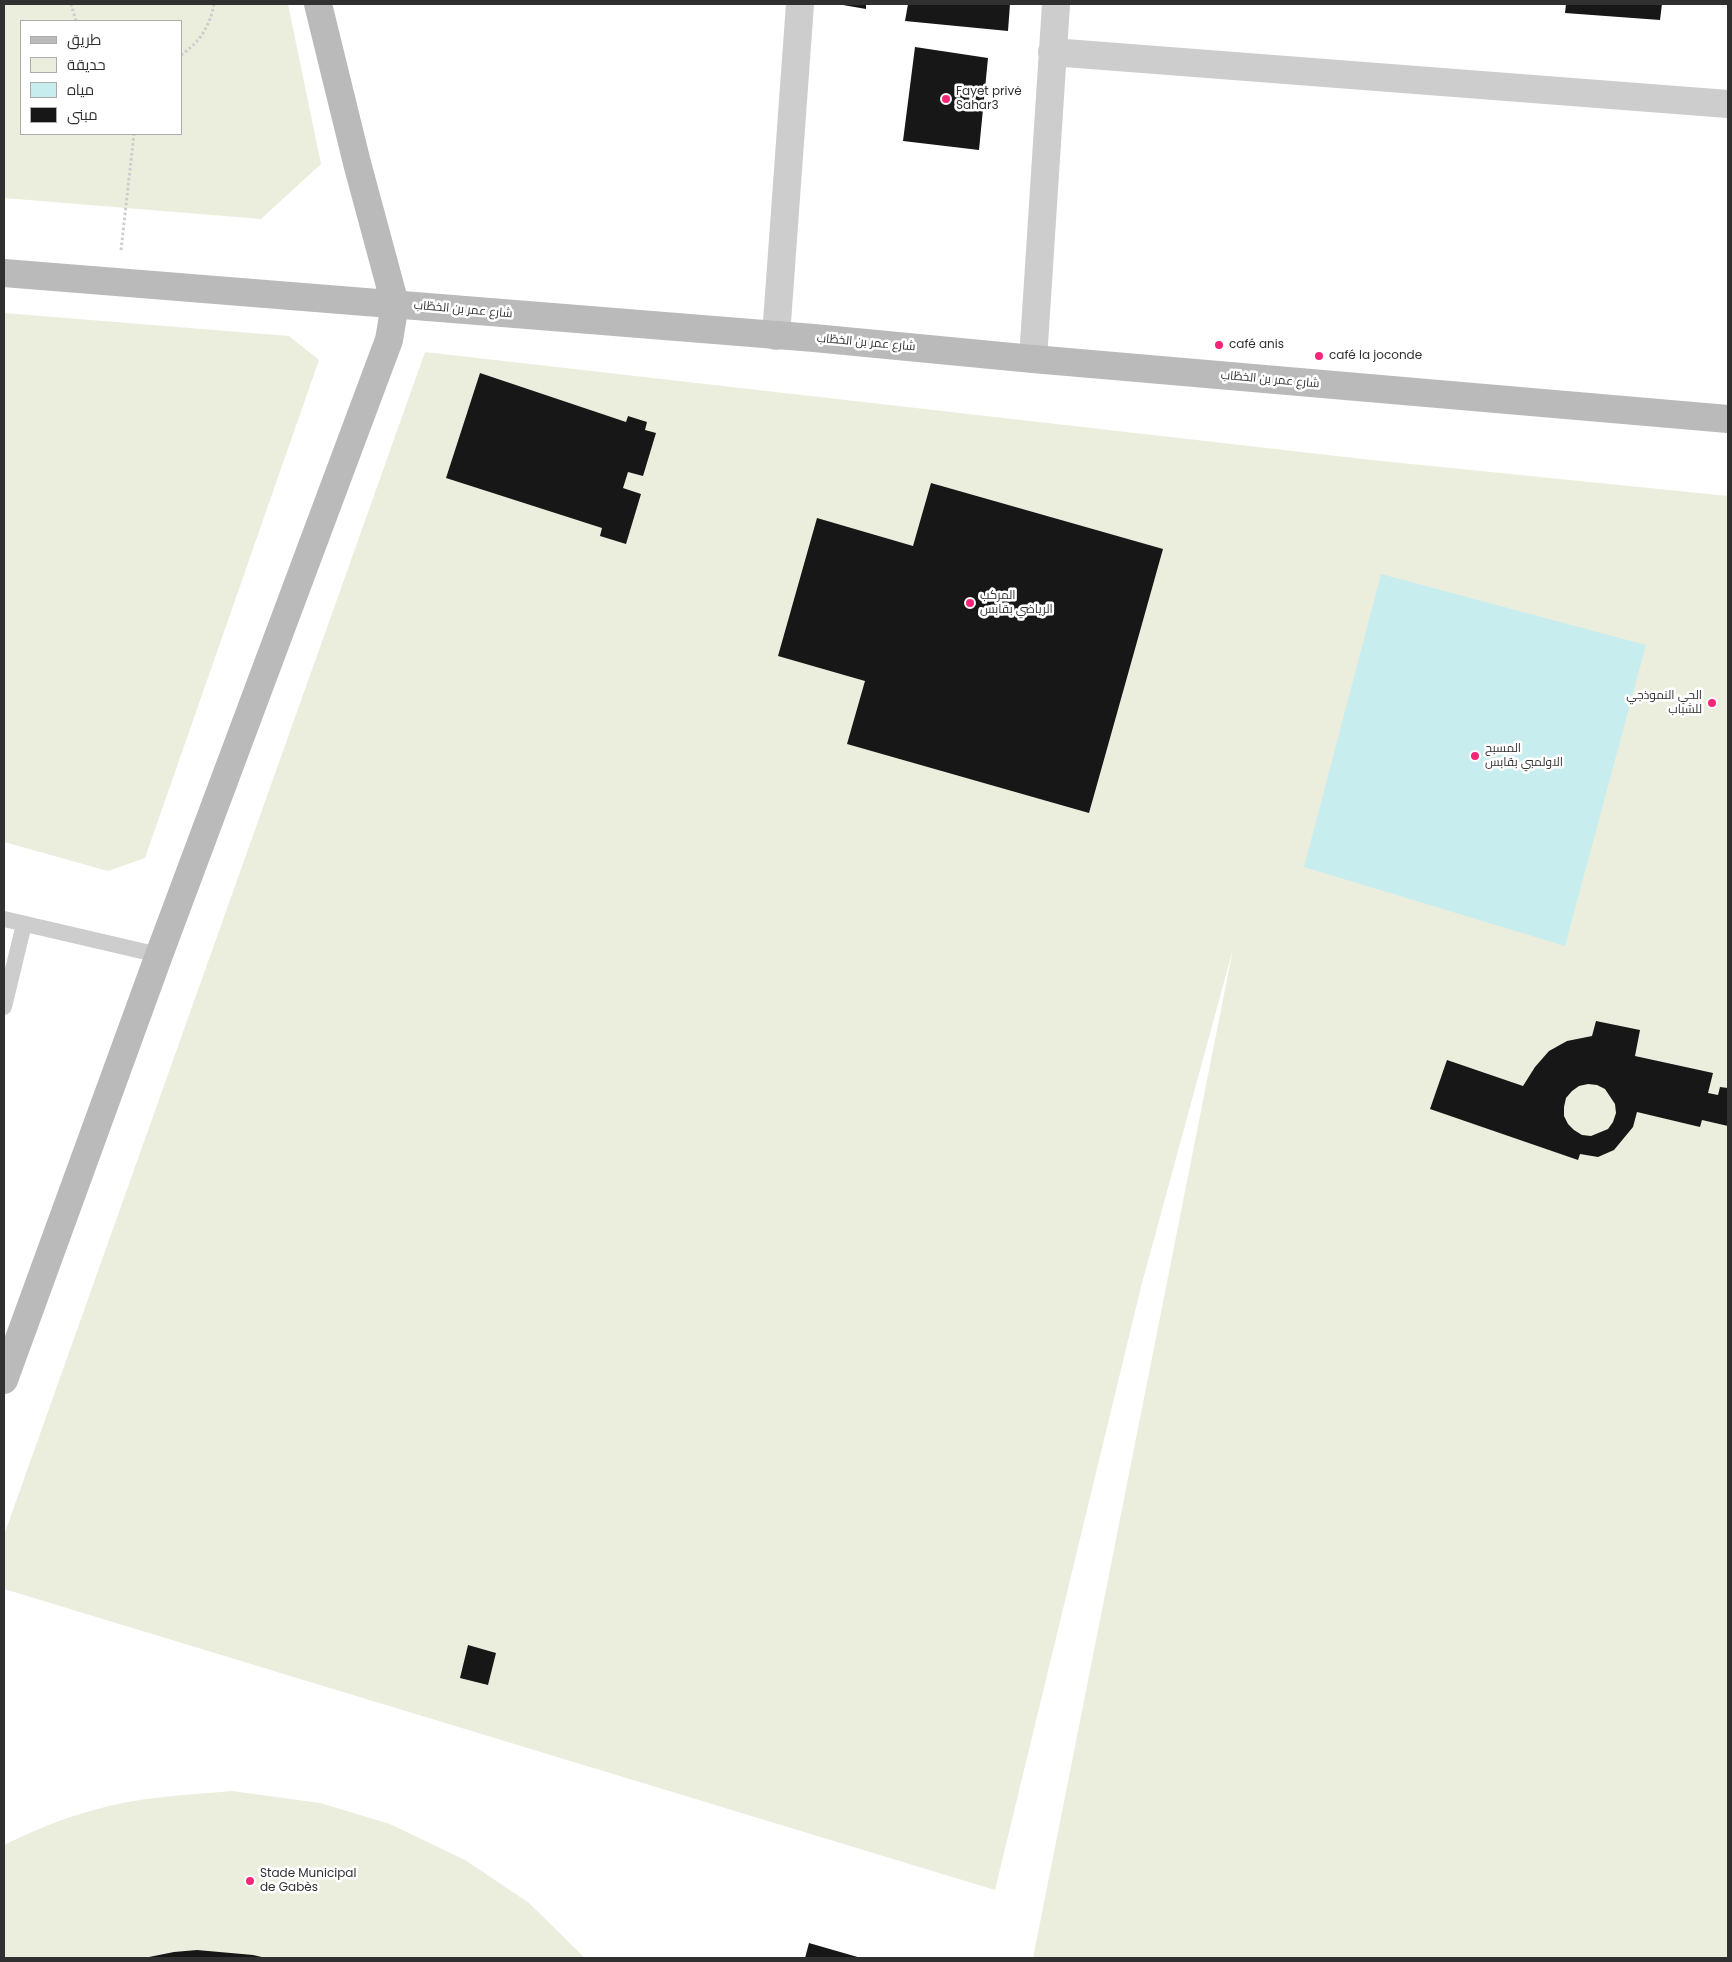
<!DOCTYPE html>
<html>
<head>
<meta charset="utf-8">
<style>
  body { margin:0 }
  #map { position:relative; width:1732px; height:1962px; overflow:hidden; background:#fff; font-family:Poppins,Cairo,sans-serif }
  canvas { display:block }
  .frame { position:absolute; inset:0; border:5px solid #303030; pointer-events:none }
  .legend { position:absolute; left:20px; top:20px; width:162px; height:115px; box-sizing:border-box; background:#fff; border:1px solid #acacac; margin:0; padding:6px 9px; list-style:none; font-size:15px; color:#303030 }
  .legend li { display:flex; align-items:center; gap:10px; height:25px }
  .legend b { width:25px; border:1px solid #acacac }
</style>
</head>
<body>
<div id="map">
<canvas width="1732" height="1962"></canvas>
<div class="frame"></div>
<ul class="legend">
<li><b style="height:6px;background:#bababa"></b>طريق</li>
<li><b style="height:14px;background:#eceedd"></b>حديقة</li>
<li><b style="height:14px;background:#c8edef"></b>مياه</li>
<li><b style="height:14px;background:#171717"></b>مبنى</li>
</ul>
</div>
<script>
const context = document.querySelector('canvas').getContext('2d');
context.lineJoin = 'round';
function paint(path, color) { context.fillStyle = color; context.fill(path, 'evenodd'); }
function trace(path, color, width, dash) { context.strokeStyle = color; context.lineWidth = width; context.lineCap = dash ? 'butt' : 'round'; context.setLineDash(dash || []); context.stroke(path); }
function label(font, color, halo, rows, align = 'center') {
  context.font = font + ' Poppins,Cairo,sans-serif'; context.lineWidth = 5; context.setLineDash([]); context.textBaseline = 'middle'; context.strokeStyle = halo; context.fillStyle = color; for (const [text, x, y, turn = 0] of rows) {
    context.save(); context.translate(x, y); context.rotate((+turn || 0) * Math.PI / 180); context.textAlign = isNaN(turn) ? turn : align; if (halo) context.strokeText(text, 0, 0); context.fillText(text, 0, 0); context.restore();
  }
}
const green = new Path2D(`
  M4,4H288L321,164L261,219L4,198ZM181,21V134H21V21Z
  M4,313L289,336L319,360L145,858L108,871L4,842Z
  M425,352L1372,460L1728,496V1958H1033L1233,949L1141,1287L995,1890L4,1589V1535Z
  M232,1791L320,1803L390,1824L465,1860L529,1903L585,1958H4V1845C33,1831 62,1818 94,1810C138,1797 186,1795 232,1791Z`);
const water = new Path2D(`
  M1381,574L1646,645L1565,946L1304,867Z`);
const building = new Path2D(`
  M843,4H866V9L843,5Z
  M908,4H1010L1008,31L905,21Z
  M1566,4H1662L1660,20L1565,13Z
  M915,47L988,58L979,150L903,141Z
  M480,373L626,422L628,416L647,422L645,430L656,433L643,476L628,472L623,488L641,494L626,544L600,536L602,528L446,478Z
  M931,483L1163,549L1089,813L847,744L865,681L778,656L817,518L913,546Z
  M1596,1021L1640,1030L1635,1056L1713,1073L1708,1093L1718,1095L1720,1087L1728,1088V1126L1702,1120L1700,1127L1637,1112L1633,1127L1614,1150L1598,1157L1580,1154L1578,1160L1430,1109L1447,1060L1523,1086L1535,1067L1549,1051L1567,1041L1592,1036ZM1588,1084L1597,1085L1605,1089L1615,1104L1616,1113L1613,1122L1608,1129L1591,1136L1582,1135L1574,1130L1568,1124L1564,1116V1107L1566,1098L1572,1091L1579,1086Z
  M468,1645L496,1653L488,1685L460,1678Z
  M809,1943L861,1958H805Z
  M197,1950L253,1955L266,1958H144L174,1952Z`);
const path = new Path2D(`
  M71,4L76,21
  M181,55C200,42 210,26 214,4
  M121,250L134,134`);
const lane = new Path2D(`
  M4,919L159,955
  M4,1007L24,924`);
const street = new Path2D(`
  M1052,52L1728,104
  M776,336L800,4
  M1033,359L1056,4`);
const secondary = new Path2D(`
  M4,273L814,338L1033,359L1728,419
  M4,1380L159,955L389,340L395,304L357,163L318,4`);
const markers = [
  [946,99,5,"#f42678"],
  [1219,345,5,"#f42678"],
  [1319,356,5,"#f42678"],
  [970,603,5,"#f42678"],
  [1712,703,5,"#f42678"],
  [1475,756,5,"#f42678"],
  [250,1881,5,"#f42678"]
];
const poiNames = [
  ["Fayet privė",956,92],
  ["Sahar3",956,106],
  ["café anis",1229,345],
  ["café la joconde",1329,356],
  ["المركب",980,596],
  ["الرياضي بقابس",980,610],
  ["الحي النموذجي",1702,696,"right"],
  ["للشباب",1702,710,"right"],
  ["المسبح",1485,749],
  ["الاولمبي بقابس",1485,763],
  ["Stade Municipal",260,1874],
  ["de Gabès",260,1888]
];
const streetNames = [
  ["شارع عمر بن الخطّاب",463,310,5],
  ["شارع عمر بن الخطّاب",866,343,5],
  ["شارع عمر بن الخطّاب",1270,380,5]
];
paint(green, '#eceedd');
paint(water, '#c8edef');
paint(building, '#171717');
trace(path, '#cdcdcd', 3, [2.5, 2.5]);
trace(lane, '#cdcdcd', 16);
trace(street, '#cdcdcd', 28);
trace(secondary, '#bababa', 28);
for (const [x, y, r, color] of markers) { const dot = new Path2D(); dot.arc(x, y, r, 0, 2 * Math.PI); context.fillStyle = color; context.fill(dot); trace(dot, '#fff', 2); }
label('12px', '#303030', '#fff', poiNames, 'left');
label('12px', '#303030', '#fff', streetNames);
</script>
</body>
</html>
